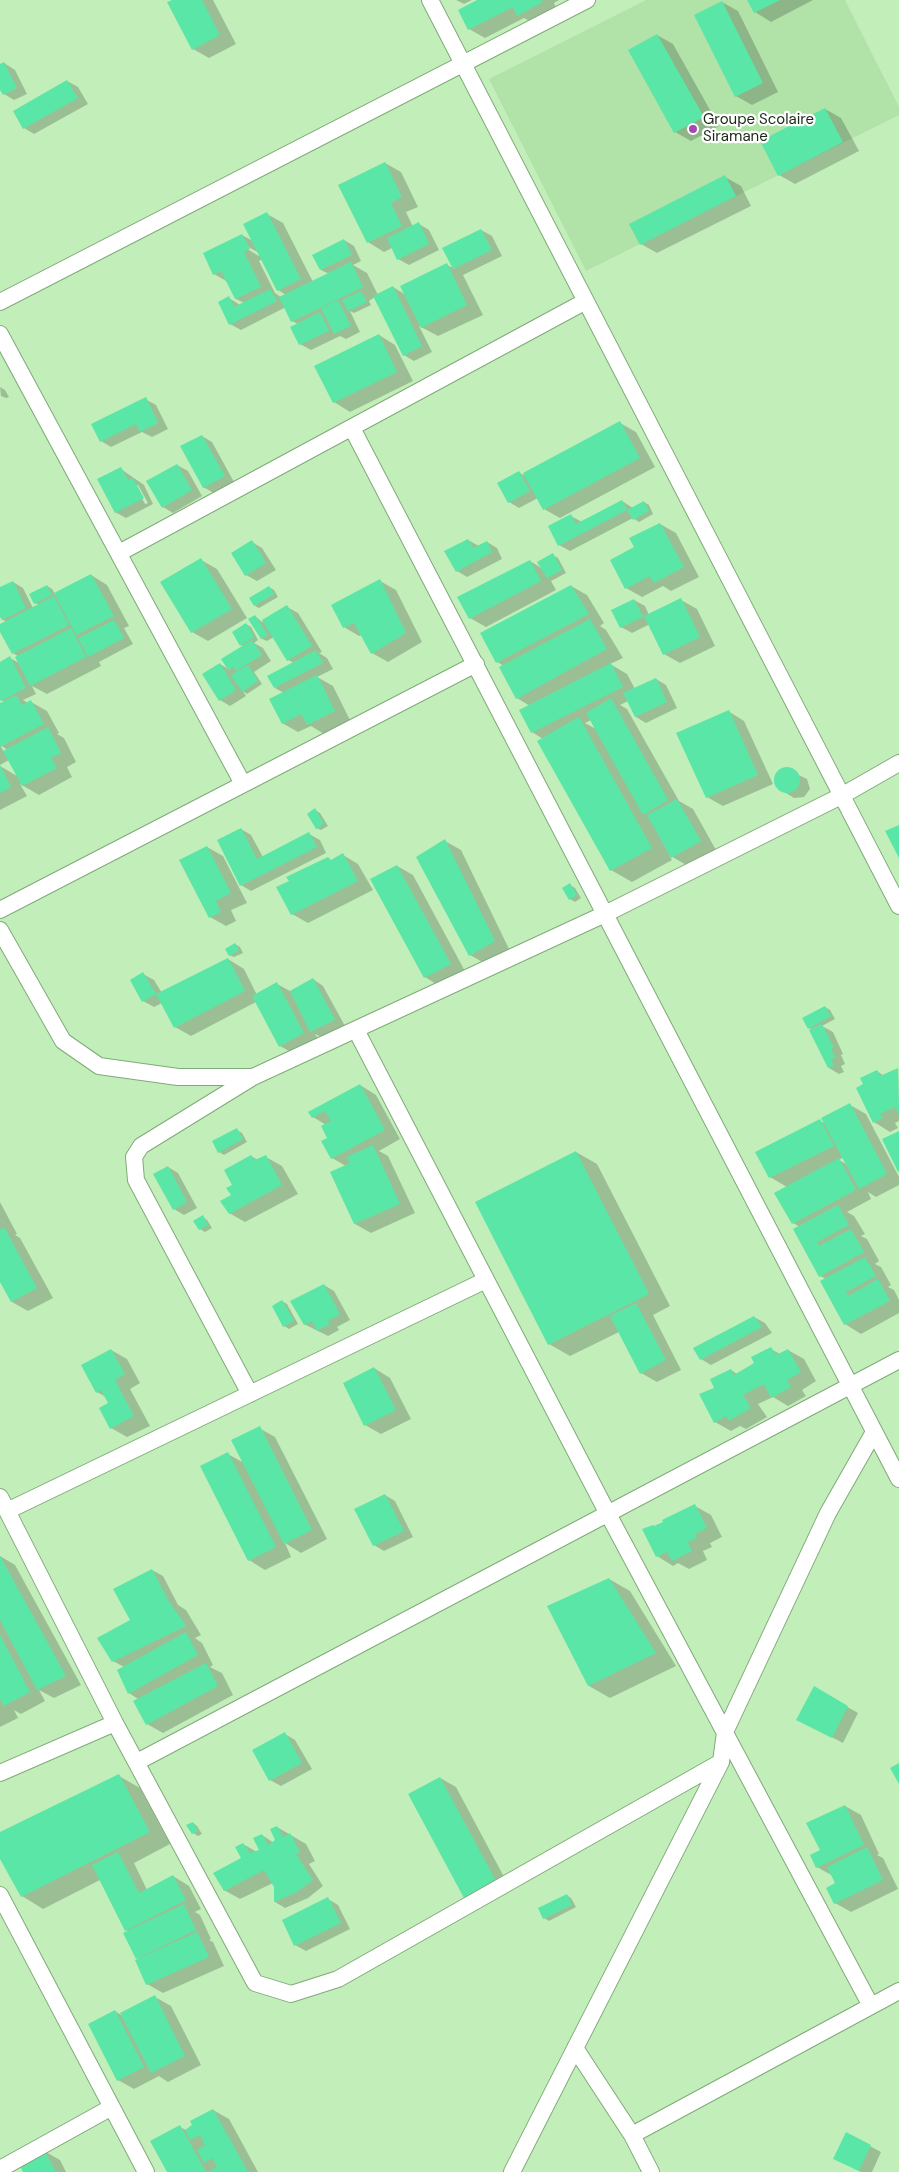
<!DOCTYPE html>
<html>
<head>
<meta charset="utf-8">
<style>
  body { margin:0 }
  canvas { display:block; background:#c2eeba }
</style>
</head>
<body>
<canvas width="899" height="2172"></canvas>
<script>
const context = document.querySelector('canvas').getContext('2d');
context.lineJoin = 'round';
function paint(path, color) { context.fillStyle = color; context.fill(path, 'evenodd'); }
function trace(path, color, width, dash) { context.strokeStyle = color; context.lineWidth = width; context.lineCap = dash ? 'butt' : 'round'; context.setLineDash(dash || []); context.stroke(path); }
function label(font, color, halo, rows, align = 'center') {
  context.font = font + ' "DM Sans",sans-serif'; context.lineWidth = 4.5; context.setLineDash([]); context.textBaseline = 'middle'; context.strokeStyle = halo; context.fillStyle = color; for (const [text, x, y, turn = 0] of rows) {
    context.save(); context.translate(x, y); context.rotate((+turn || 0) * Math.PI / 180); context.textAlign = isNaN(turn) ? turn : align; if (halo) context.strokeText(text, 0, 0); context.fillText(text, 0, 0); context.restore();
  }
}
const built = new Path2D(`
  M646,0H845L899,107V115L586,271L489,79Z`);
const shadow = new Path2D(`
  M175,0H213L236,44L209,58L193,49Z
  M456,0H472L464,4Z
  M480,0H559L554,3L558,12L534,24L524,18L485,38L469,29Z
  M748,0H813L771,22L755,12Z
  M722,2L738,11L778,92L752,105L736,96Z
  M657,35L673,44L719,126L691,141L675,132Z
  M4,63L15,70L27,94L14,100L4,94L0,87V66Z
  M67,81L78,87L88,104L34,134L24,128Z
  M825,109L841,118L859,151L795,184L779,175Z
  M385,163L401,172L418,207L406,212L413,227L419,224L429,230L439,250L409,265L398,259L392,248L384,252L368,242L340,185Z
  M725,177L741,186L751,206L657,253L641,244Z
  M267,214L283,223L313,282L329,274L321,270L344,240L354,246L361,261L353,265L367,273L378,295L393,287L406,295L447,265L455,269L444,249L481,230L492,236L502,256L463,275L483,315L438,336L419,326L432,352L414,361L404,355L375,297L369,301L371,305L354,313L350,311L360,332L346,339L340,336L311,350L300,344L298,324L292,321L286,307L241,330L230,324L229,298L240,305L244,303L236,299L228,282L214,274L242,235L253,241ZM245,245L259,253V256L244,247ZM262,259L278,290L286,295L282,298L275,293L259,261Z
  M379,335L395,345L413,381L350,412L334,402Z
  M0,387L5,390L9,397L6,398L1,396Z
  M145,399L156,405L168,429L152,437L142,432L111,447L101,441Z
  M620,423L636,432L655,467L560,518L544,509L538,498L519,508L509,502L519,472L523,475Z
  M202,436L212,442L234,482L214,493L203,487Z
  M177,465L188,471L202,496L173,513L163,507Z
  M121,469L144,485L153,504L126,518L115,512ZM135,485H138L148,503L145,504Z
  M622,501L633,508L644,502L649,505L653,514L639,522L633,518L570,551L559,545L571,516L582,522Z
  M660,524L676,533L699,577L671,591L663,586L642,597L626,588L635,548Z
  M468,540L479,546L487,542L497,548L502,559L467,577L457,571Z
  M252,542L262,548L276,570L257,581L246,575Z
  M553,555L558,558L566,573L551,581L556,590L486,627L470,618L530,561L543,569Z
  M201,560L217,569L247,618L208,641L192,632Z
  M91,575L107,585L129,626L124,628L133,644L99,662L101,666L47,694L32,686L36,694L23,700L28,703L31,702L47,711L59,733L57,734L64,738L76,762L67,767L72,777L39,795L20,784L27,796L0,810V766L17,776L9,760L0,765V705L4,702L0,699V663L10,658L19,663V657L13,653L0,629V625L7,622L3,620L0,614V588L13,582L23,588L33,608L39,605L35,603L47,586L52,589L55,594ZM0,745L8,750L4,752Z
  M380,581L396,590L422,642L388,662L372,653L362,635L359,636L344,627Z
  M571,586L587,595L604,623L600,626L606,630L623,658L610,664L627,674L635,689L656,679L666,685L677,708L646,723L636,717L628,701L620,705L627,709L679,801L693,809L716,850L688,866L669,855L672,860L632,882L611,870L543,739L532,732L530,706L517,698L504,666L497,662ZM591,720L596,729L585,723Z
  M269,587L274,590L278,597L259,608L255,606Z
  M634,600L645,606L649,615L681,600L697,609L715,646L680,663L664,654L650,624L632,633L621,627Z
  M287,607L298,613L322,652L319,653L327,658L333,669L317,677L333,686L350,720L324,734L311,726L298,732L282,723L284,693L275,688L294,663L288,660L274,637L267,641L262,639L250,620L255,616L262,622Z
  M246,624L251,627L258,640L254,643L263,648L271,661L254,672L262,684L247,694L243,691L246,696L230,706L220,700V664L230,670L223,660L244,647L241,645Z
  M728,711L744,721L773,784L723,806L707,797Z
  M786,769L807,779L810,789L804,797L794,798L778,788L775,779L781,770Z
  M315,810L320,813L328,826L321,830L316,828Z
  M241,829L251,835L263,857L309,834L320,840L326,853L251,891L241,885Z
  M445,841L461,850L510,951L486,964L470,955Z
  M207,847L223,856L247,903L231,910L236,921L226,926L210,917Z
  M343,855L358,864L373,890L308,923L292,914L332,861Z
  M397,866L413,875L466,973L441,987L425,977Z
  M570,885L575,888L581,898L575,902L570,899Z
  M235,944L240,947L243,953L234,957L229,955Z
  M228,959L244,969L257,995L277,984L290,991L313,979L323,986L345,1026L321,1037L315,1034L320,1042L296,1055L280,1046L256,1002L191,1036L175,1027L162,1003L154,1007L143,1001L131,981L143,974L154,980L162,993Z
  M825,1007L830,1010L835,1019L822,1026L833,1032L843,1054L841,1055L845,1064L841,1066L844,1072L839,1074L829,1068L813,1030L809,1028Z
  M898,1069L899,1121L895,1123L898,1128L890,1132L874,1122L865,1085L877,1071L884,1076Z
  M360,1085L376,1095L400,1139L379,1151L388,1156L415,1213L371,1233L355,1224L346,1166L332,1158L326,1125L313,1117L310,1112Z
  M850,1105L866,1114L899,1177V1185L876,1197L868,1192L871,1199L847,1212L854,1216L865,1234L861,1236L867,1239L879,1261L875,1264L881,1267L891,1285L888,1287L894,1290L899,1300V1313L861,1334L845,1324L826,1279L820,1276L800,1227L793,1223L787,1187L770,1177L820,1121L826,1124ZM844,1157L848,1165L839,1160Z
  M237,1130L242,1133L247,1142L224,1155L219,1152Z
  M576,1152L597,1164L670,1306L653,1315L681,1370L657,1382L641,1373L619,1332L570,1356L549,1344Z
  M251,1156L258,1160L266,1157L282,1166L298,1194L245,1222L229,1213L234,1185Z
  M168,1167L178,1173L197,1208L184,1215L174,1209Z
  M0,1202L17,1234L15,1235L20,1238L53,1298L28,1311L12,1302L0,1280Z
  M203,1217L207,1220L212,1228L205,1232L200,1229Z
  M324,1285L334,1291L350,1320L337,1327L339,1330L328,1336L304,1324Z
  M282,1301L287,1304L298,1324L289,1329L284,1326Z
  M754,1317L765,1323L772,1333L711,1365L701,1359Z
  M771,1349L780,1354L788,1350L804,1359L816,1381L802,1390L806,1396L788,1406L773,1397L758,1404L767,1417L746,1429L740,1426L731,1431L715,1422V1389L731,1370L737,1374L756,1363Z
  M111,1350L127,1359L140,1383L130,1389L150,1426L127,1437L111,1428L109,1404L106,1397L97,1392Z
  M374,1368L390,1378L411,1419L381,1434L365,1425Z
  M259,1428L275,1437L327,1539L301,1553L285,1543L291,1557L265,1570L249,1560L202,1467L228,1454L244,1463Z
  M385,1495L395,1501L413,1537L384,1551L374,1545Z
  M695,1506L711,1515L722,1537L710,1543L712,1547L703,1551L707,1560L689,1569L678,1563L673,1566L657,1556L655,1527Z
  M0,1556L15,1565L81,1685L54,1698L39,1690L45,1701L21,1714L14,1710L18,1718L0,1727Z
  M152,1570L163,1576L178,1605L186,1610L201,1635L195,1638L202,1643L213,1665L210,1667L222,1673L233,1695L163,1733L147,1724L138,1699L129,1693L124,1667L113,1661L133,1620Z
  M609,1579L630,1591L676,1666L610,1698L589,1686L549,1606Z
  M814,1688L858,1713L843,1743L808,1725Z
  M285,1734L295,1740L312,1769L281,1786L270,1780Z
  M119,1776L140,1788L170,1844L134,1863L147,1890L173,1876L189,1886L201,1909L195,1912L200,1915L211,1939L209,1940L213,1942L224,1966L163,1993L147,1984L129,1932L126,1930L100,1880L43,1909L22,1896L0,1856V1833Z
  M440,1778L456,1787L511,1890L481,1906L465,1897Z
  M845,1806L861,1815L879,1854L877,1855L883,1858L898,1889L851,1912L835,1903L837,1884L833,1876L817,1867L821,1851Z
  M193,1823L197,1826L202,1834L198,1836L193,1833Z
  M277,1827L306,1844L315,1861L309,1864L323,1886L308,1898L285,1908L275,1902L276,1886L273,1883L240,1899L224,1890L243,1859V1844L257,1852L261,1850L262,1835L274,1843L277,1841Z
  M566,1895L571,1898L576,1907L549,1921L544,1918Z
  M328,1899L338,1905L350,1929L306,1951L295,1945Z
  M155,1997L171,2006L201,2065L168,2082L159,2076L134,2089L118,2080L115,2011L124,2017Z
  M213,2110L229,2119L258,2172H168L180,2127L186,2130Z
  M847,2134L881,2152L872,2172H861L845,2164Z
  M44,2151L60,2160L66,2172H24Z`);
const building = new Path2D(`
  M172,0H202L220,35L192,50L167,2Z
  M477,0H541L543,2L517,16L513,7L468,30L458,10Z
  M747,0H780L754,13Z
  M722,1L763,83L735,97L694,15Z
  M657,34L704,117L674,133L628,50Z
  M4,62L17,88L3,95L0,90V64Z
  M67,80L78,98L23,129L13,111Z
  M825,108L843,142L778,176L760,141Z
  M385,162L402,197L391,203L402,226L367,243L338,185Z
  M725,175L736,196L640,245L629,224Z
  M267,212L301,279L277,291L243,224Z
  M419,222L429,244L397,260L387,238Z
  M481,229L492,250L453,269L442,248Z
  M242,234L250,249L244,252L261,287L235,299L221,271L213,275L203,253Z
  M344,239L352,255L320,270L312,255Z
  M351,262L363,287L291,322L279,297Z
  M447,263L467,305L421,328L400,286Z
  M393,286L422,346L403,356L373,296Z
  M270,289L277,301L229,325L218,302L229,296L234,307Z
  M361,291L367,302L348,311L342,300Z
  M338,300L351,326L334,334L321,308Z
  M320,312L329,331L299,345L290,327Z
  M379,334L397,372L333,403L314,366Z
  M146,397L158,423L140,432L136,424L100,442L91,424Z
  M620,421L640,458L543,510L523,473Z
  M202,435L225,476L203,488L180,446Z
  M177,464L192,490L162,508L146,481Z
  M121,467L128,480L133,478L144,498L115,513L97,479Z
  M519,471L530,491L508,503L497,483Z
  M622,500L627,510L558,546L548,526L571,514L576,524Z
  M644,501L649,511L633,520L627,510Z
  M660,523L684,567L654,583L650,576L625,589L610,560L634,547L629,538Z
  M468,539L473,548L487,541L492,552L456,572L444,551Z
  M252,540L266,563L245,576L231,553Z
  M553,553L562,570L547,578L537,562Z
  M201,558L232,609L191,633L160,582Z
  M530,560L541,581L469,619L457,597Z
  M91,574L114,616L76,635L54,593Z
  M380,579L406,633L371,654L354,623L343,628L331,605Z
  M13,581L26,608L2,620L0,617V587Z
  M47,585L52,595L34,604L29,594Z
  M571,585L589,614L496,663L480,633Z
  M269,586L274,594L254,606L249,598Z
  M54,596L69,625L12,654L0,632V624Z
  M681,598L700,637L663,655L644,616Z
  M634,599L643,617L620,628L611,610Z
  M287,605L312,646L287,661L262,620Z
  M255,615L268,635L261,639L248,619Z
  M590,619L607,649L516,699L499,667Z
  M114,620L124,638L88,657L78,638Z
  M246,623L254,637L240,646L232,632Z
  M71,628L86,657L30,686L15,657Z
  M252,640L262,655L236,671L234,667L228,670L221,659Z
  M316,650L323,663L274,688L267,676Z
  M10,656L26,688L0,701V662Z
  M220,663L236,690L219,701L202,674Z
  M611,663L623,687L531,733L519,710Z
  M248,665L258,681L242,692L231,675Z
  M317,675L335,711L307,725L301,714L282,724L269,699Z
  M656,678L667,702L635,717L623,693Z
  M16,695L22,705L31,700L44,724L0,747V703Z
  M611,698L668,800L643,815L586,713Z
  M729,710L758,775L706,798L676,733Z
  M579,717L652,848L610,871L537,741Z
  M48,727L61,753L51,758L57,768L22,786L3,751Z
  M0,765L11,787L0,793Z
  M774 780a13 13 0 1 1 26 0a13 13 0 1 1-26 0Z
  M677,799L701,841L671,858L647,815Z
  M315,808L324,824L316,829L307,814Z
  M899,825V858L885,831Z
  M241,828L257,859L309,832L317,847L240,886L217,840Z
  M445,839L495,941L469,956L416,857Z
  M207,846L231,893L216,901L221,912L209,918L179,860Z
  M343,853L358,881L291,915L276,887L289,881L286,877L328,857L331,860Z
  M397,865L451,964L424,978L370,879Z
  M570,883L577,895L569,900L562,888Z
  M235,943L239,950L229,956L225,949Z
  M228,958L245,991L174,1028L156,994Z
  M143,972L156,994L142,1002L130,980Z
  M313,978L335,1020L310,1032L290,991Z
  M277,982L304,1033L279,1047L252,996Z
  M825,1006L831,1016L808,1029L802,1018Z
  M822,1024L834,1048L831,1049L835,1058L831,1060L834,1066L828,1068L809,1030Z
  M898,1068L899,1115L895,1107L880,1114L883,1118L873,1123L856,1088L863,1084L860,1078L877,1070L880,1076Z
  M360,1084L385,1130L331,1159L321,1141L327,1138L321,1126L331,1121L325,1111L312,1118L308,1112Z
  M850,1103L887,1174L859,1189L821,1118Z
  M820,1119L834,1146L769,1178L755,1152Z
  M237,1128L243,1139L218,1153L212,1141Z
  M899,1131V1171L898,1172L882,1139Z
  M373,1145L400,1204L354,1224L330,1172L350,1163L347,1157Z
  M576,1151L649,1294L548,1345L475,1202Z
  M251,1155L255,1160L266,1155L282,1185L229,1214L220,1201L231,1195L226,1188L232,1185L224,1170Z
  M839,1158L856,1190L792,1224L774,1193Z
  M168,1166L187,1202L173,1210L153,1174Z
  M838,1205L849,1225L817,1242L819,1246L851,1229L864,1252L819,1277L793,1229Z
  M203,1215L208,1225L199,1230L193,1221Z
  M4,1227L37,1288L11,1302L0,1282V1230Z
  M865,1257L876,1276L846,1292L848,1296L878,1279L890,1301L844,1325L820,1281Z
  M324,1284L340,1314L328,1321L330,1324L317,1331L312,1321L304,1325L290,1301Z
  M282,1300L294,1321L283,1327L272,1306Z
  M636,1303L666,1360L640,1374L610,1316Z
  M754,1316L762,1327L700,1360L693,1348Z
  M771,1347L776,1355L788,1349L801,1372L787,1380L791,1387L771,1398L764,1384L743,1395L751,1408L729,1421L726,1416L714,1423L699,1394L714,1388L710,1379L731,1369L734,1375L754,1363L751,1357Z
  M111,1349L125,1374L115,1380L134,1416L110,1429L99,1408L108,1403L101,1390L96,1393L81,1365Z
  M374,1367L396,1410L364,1426L343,1383Z
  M260,1426L312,1530L284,1544L231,1440Z
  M228,1452L276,1547L248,1561L200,1466Z
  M385,1494L404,1531L373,1546L354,1509Z
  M695,1504L707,1528L695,1534L697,1538L688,1542L692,1551L672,1561L667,1552L656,1557L642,1529L653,1525L654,1526L663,1522L662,1520Z
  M0,1556L66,1676L37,1690L0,1620Z
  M152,1569L168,1600L186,1626L112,1662L97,1638L130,1620L113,1589Z
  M609,1578L656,1653L588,1686L547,1606Z
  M186,1632L198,1655L128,1694L117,1670Z
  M0,1635L30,1692L4,1706L0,1699Z
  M206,1663L218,1686L146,1725L133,1701Z
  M814,1686L848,1706L832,1738L796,1720Z
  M285,1732L302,1763L269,1781L252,1750Z
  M899,1763V1784L890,1768Z
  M119,1774L150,1832L21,1897L0,1859V1832Z
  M440,1777L496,1881L464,1898L408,1794Z
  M845,1805L864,1845L816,1868L810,1855L820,1850L806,1823Z
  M193,1822L198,1831L192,1834L186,1825Z
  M277,1826L283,1837L290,1833L300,1852L296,1854L313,1880L297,1892L274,1902V1887L264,1870L224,1891L213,1873L241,1858L235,1847L243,1843L250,1853L259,1850L253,1838L262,1834L268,1845L275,1840L270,1829Z
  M867,1847L883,1880L834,1904L826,1888L835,1883L827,1867Z
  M118,1852L139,1893L173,1875L186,1900L125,1931L92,1865Z
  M567,1894L572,1905L543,1919L538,1908Z
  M328,1897L341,1923L294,1946L282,1920Z
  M184,1904L196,1930L136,1959L123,1933Z
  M197,1932L209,1957L146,1985L135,1960Z
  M155,1995L185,2056L151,2073L120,2013Z
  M115,2010L144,2067L117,2081L88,2024Z
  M213,2109L248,2172H208L217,2167L212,2158L204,2163L197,2150L205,2145L200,2135L190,2140L185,2130L192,2125L190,2121Z
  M180,2125L206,2172H167L150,2141Z
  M846,2132L871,2145L859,2171L833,2159Z
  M44,2150L56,2172H23L19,2164Z`);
const minor = new Path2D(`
  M430,0L899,906
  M0,302L587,0
  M0,334L243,784
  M352,428L899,1479
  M119,553L586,301
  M0,910L476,664
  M0,930L63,1041L99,1066L178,1077H253
  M356,1030L608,1514L871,2006
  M250,1394L136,1180L134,1157L141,1146L253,1077L605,914L843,795L899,763
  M0,1497L115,1723L255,1983L291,1994L338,1979L721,1762
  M7,1511L486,1280
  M137,1762L899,1360
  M0,1773L115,1723
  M0,1895L146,2172
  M575,2048L632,2135L651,2172
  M632,2135L899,1991
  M0,2169L112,2107
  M512,2172L721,1762L725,1732L828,1513L874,1432`);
const markers = [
  [693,129,5,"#a349b4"]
];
const poiNames = [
  ["Groupe Scolaire",703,120],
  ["Siramane",703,137]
];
paint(built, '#b1e3a9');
paint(shadow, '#0003');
paint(building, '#59e6a7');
trace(minor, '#80aa79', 18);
trace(minor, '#fff', 16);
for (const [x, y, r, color] of markers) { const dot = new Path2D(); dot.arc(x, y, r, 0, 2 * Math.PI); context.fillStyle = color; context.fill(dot); trace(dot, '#fff', 2); }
label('15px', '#182915', '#fff', poiNames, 'left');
</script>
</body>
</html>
